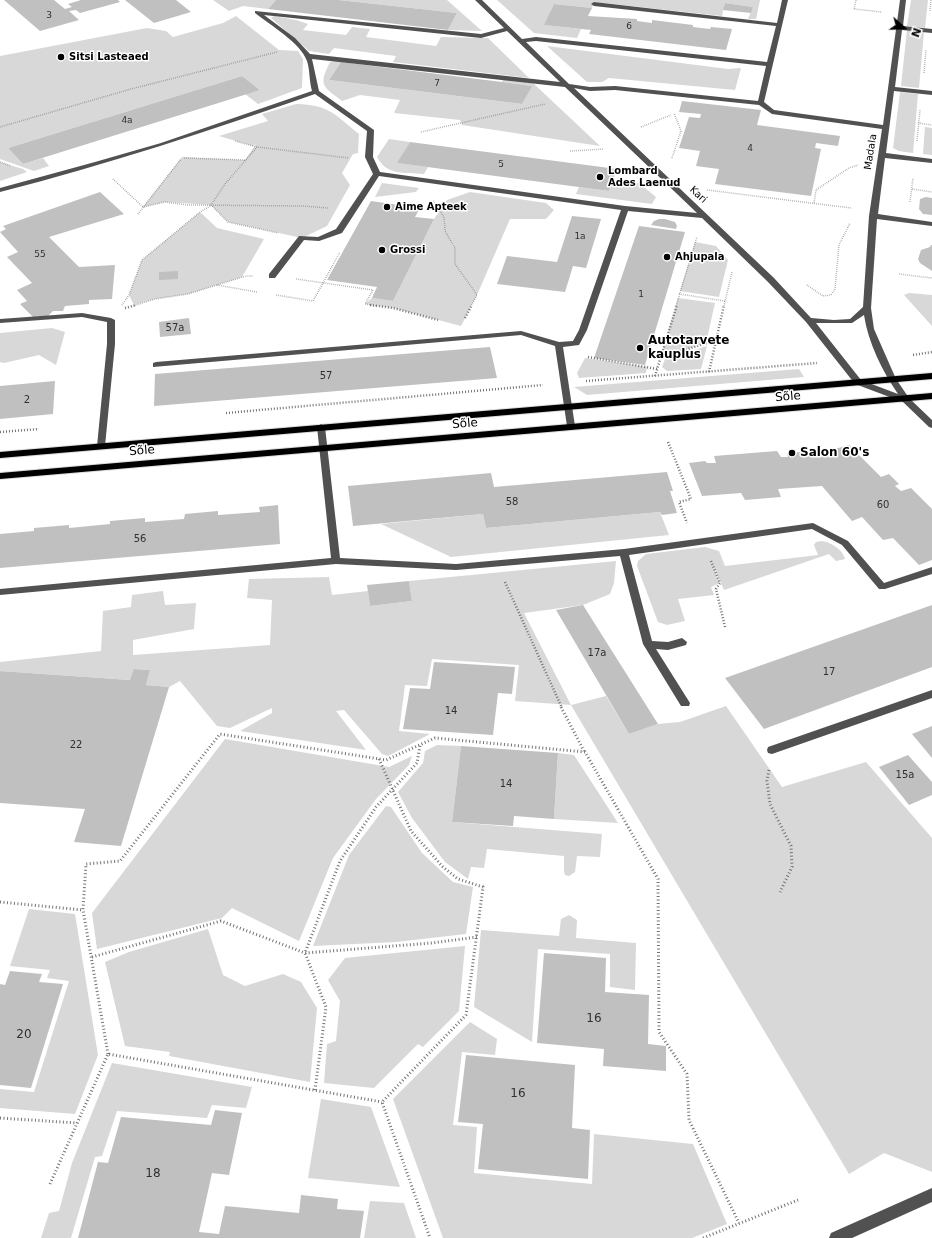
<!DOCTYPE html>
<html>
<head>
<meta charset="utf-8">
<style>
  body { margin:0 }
  #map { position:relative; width:932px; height:1238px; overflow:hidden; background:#fff; font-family:"DejaVu Sans",sans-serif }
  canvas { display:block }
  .north { position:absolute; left:884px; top:8px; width:40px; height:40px; -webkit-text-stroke:3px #fff; paint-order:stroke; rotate:110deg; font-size:11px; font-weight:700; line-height:16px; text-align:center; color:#000 }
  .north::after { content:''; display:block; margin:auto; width:14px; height:18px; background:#000; clip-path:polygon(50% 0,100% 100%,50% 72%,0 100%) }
</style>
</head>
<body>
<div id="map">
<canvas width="932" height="1238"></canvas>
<div class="north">N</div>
</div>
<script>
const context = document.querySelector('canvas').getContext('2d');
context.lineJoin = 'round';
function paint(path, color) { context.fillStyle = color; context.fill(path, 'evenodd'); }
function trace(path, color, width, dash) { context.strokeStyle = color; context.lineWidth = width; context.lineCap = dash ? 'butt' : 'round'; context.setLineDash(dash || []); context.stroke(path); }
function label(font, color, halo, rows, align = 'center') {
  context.font = font + ' "DejaVu Sans",sans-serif'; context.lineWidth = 3; context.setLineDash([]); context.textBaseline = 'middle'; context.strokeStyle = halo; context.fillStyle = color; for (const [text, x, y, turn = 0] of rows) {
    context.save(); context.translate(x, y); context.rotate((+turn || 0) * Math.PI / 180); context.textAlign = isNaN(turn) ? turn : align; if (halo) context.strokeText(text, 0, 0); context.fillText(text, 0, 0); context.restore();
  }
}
const green = new Path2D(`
  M213,0H276L268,9L243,6L229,11Z
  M339,0H447L482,31L448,30L457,13Z
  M497,0H760L756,19H748L753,7L725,3L722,16L594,2L592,8L554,4L545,25L581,29L577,38L534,33Z
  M911,0H928L925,28L907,26Z
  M236,16L279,50L298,51L303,59L302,88L258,104L245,94L260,90L242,76L8,148L23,164L43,158L49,166L34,171L0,159V56L147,28L166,31L173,37L223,23Z
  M274,16L296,20L308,24L303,30L346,35L352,27L370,29L366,37L436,46L441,37L488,38L529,78L393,62L396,56L334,48L329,54L309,51L271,18Z
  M907,30L924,32L919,88L901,86Z
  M547,46L728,69L741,68L735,90L609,78L602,82H587Z
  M336,61L341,62L329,80L522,104L531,86L502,82L503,79L533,83L600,146L462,125L460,120L394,113L400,100L360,95L342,101C323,86 318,86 330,62Z
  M900,92L918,94L913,153L899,151L893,148Z
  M296,104C330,105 334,114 359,134L358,153L353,154L342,173L350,185L327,226L302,238L228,222L211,205L165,202L143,207L182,157L245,160L256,144L253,146L219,136L268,121L262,114Z
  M925,127L932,128V155L923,154Z
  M389,139L410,142L398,163L428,167L424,174C404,172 387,176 377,157Z
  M0,162L23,169L27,172L0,181Z
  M613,180L639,183L656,197L652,204L576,194L579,187L609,191Z
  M382,183L419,188L416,192L375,197Z
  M470,192L546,203L554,210L546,219H510L477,295L461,326L393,308L365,304L372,298L393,301L434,219L447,200Z
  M200,212L217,228L264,239L242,277L188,294L155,299L134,305L129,295L142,260Z
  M695,242L716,246L728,260L719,297L680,291Z
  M909,293L932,295V326L904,295Z
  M678,298L715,303L706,343L660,358Z
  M52,328L65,332L56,365L39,355L4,363L0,362V333Z
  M707,346L701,369L667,371L662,367L665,359Z
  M585,358L647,367L646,373L579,378L577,373Z
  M799,369L804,377L587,395L574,387Z
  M660,512L669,535L451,557L381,524L483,514L486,528Z
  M822,541C831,542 843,550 845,559L836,561L829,554L724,590L710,559L720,583L711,587L714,595L678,599L685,621L667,625L658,622L637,566L638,561L646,554L705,547L719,551L725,566L818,555L814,545L816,542Z
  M616,561L614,583L610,594L583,605L524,613L571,705L606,696L629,734L658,724L680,722L726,706L782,787L866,762L932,838V1172L884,1153L849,1174L571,705L515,701L519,665L432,659L427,686L405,685L399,731L430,734L388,756L382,754L344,710L336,711L366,750L240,731L272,713V708L230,728L217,726L180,681L169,687L146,685L150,670L135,669L130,680L0,671V662L101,651L103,611L131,607L132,595L163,591L165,605L196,603L194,629L133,640V655L270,645L272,600L247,598L249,579L329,577L332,595L368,591L370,606L412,601L409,581Z
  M225,739L389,767L412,756L409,765L376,799L333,858L299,941L232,908L222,918L97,949L92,913Z
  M437,745L461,746L452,822L602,834L600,857L577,856L575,872L569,876L565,875L564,871V856L487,849L484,868L471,867L468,879L445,862L412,818L398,792L423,763L425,751Z
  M558,753L574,755L618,823L554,819Z
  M386,806L391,807L422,853L453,882L473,887L466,934L396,942L313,946L349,855Z
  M29,909L75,914L98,1055L75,1114L0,1108V1089L34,1092L69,981L47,978L50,970L10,966Z
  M569,915L577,920L576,938L636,943L635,990L610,987V954L538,949L532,1042L474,1007L481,930L559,936L561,919Z
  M208,929L223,975L245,986L283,974L301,982L317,1008L310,1082L169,1056L170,1052L125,1046L105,962L129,952Z
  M465,946L459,1011L423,1047L418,1044L374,1088L324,1083L327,1044L336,1041L340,1001L328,980L345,958Z
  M470,1022L497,1039L495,1055L462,1052L453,1125L477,1127L474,1173L592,1184L594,1134L693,1144L727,1224L692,1238H443L393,1099Z
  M112,1063L252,1087L246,1108L212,1105L207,1118L117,1111L102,1156L95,1157L71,1238H41L49,1213L59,1211L72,1163Z
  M321,1099L371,1107L400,1187L308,1178Z
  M370,1201L404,1203L416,1238H364Z`);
const building = new Path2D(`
  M4,0H54L65,9L72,7L68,4L81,0H118L120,2L80,13L76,10L69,11L79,20L40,31Z
  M125,0H176L191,12L154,23Z
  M276,0H339L457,13L448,30L268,9Z
  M725,3L753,7L751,13L723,10Z
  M554,4L592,8L588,16L637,19V21L652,23V20L693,25V27L710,29L711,27L732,29L726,50L589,34L591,30L544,25Z
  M341,62L502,82L532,86L522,104L329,80Z
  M242,76L260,90L23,164L8,148Z
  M682,101L761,110L757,125L840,136L838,146L816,143L815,148L821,149L811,196L715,184L719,169L696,166L700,151L679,148L689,117L700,118L701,114L679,112Z
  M410,142L617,169L609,191L397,163Z
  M100,192L124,214L49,237L79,267L115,265L112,299L89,300V304L65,306L63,311H53L48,316L33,317L20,304L27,301L17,290L32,283L7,257L18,252L0,232L6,229L3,226Z
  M926,197L932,198V215L923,214L919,209L920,199Z
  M371,201L420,208L415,217L434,219L393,301L372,298L377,287L327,280Z
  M572,216L601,219L586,268L573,266L565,292L497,284L507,256L557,262Z
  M659,219H665L675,222L677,226L676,229L651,225L654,221Z
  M639,226L685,232L645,365L594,358Z
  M931,245H932V271L920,263L918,259L921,250L930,247Z
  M178,271V279L159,280V272Z
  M189,318L191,334L160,337L159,322Z
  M490,347L497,378L154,406L155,374Z
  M55,381L53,414L0,419V386Z
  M849,445L881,477L889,474L899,484L895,486L901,491L911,488L932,509V560L919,565L893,538L883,540L862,517L852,521L822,486L778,489L781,497L745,500L741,493L702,496L689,463L705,461L707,463H716L714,456L777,451L781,457H788L787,453L813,451L817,454Z
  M667,472L673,491H670L677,513L662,515L660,512L486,528L483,514L353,526L348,486L491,473L494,487Z
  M278,505L280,544L0,568V534L34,531V528L69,525V528L110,524V521L145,518V522L184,519L185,514L218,511V515L260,512L259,507Z
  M409,581L412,601L370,606L367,585Z
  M583,605L658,724L629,734L556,610Z
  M932,605V667L764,729L725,678Z
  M434,662L515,667L512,694L498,693L493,735L403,729L410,688L430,689Z
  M134,669L150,670L146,685L169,687L121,846L74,842L85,809L0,803V671L130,680Z
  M932,726V758L912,734Z
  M461,746L558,753L554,819L514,816L513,826L452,822Z
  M908,755L932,782V795L909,805L879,767Z
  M544,953L606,958L605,992L649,995L648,1044L666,1046V1071L603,1066L604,1049L537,1043Z
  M10,971L42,974L39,982L63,984L31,1088L0,1085V984L5,985Z
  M466,1055L575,1065L572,1128L590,1130L588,1179L478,1169L483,1124L458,1122Z
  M215,1110L242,1113L229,1175L212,1173L199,1232L219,1234L225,1206L299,1213L301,1195L338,1199L337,1209L364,1211L360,1238H78L98,1162L108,1163L121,1117L211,1125Z`);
const pathFar2 = new Path2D(`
  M856,0L854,9L882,12
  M930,11L931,0
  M924,73L926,50
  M918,123L932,125
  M0,127L131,89L277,52
  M641,127L671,115
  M421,132L545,104
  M235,141L257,147L349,158
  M917,141L920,110
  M257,147L225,184L211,205L228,222L278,233
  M570,151L604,149
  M184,158L246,160
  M672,158L681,131L674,113
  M0,162L11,166
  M113,179L143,207L165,202L188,205L303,206L328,208
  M912,189L932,192
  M707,190L851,208
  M433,201L444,217L445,231L455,248V264L477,295L471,306
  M910,202L913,178
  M814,203L816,190L849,168L858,165
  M138,214L181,159
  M899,274L932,278
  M296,279L373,290L365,304L377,306
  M217,285L257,292
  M807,285L823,296L831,295L835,289L839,245L850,223
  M679,294L725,301
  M276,295L313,301L340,252
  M122,305L129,295L142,260L200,212L210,206
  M133,306L155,299L188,294L246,276H253
  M676,306L697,237
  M724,306L732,272`);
const pathFar1 = new Path2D(`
  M370,305L393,308L438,320
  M125,308L136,305
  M465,318L472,305
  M913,355L932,352
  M588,357L657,369
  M660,358L716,340
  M709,372L724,305
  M655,376L677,305
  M586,381L817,363
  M226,413L543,385
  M0,432L39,429
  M668,442L691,499L679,502L687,523
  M711,561L720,583L716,589L725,627
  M505,582L562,708`);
const path = new Path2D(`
  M561,707L584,751
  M379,759L411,831L443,867L458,879L483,887L466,1015L382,1102L430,1238
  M769,770L767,781L770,804L791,846L792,867L780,892
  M0,902L83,910
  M92,957L221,921L305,953L432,943L477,937
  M108,1054L83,910L86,864L120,861L220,734L386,760L435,738L585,752L658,879L659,1032L687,1074L689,1120L739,1223
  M315,1090L326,1007L305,953L340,861L376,807L417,763L420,745
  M0,1118L77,1123
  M50,1184L108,1054L382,1102
  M703,1238L798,1200`);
const minor = new Path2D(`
  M475,0H482L522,39L536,37L767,62L776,26L594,6L591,4L594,2L777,23L782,0H788L764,102L774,110L883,125L900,0H906L903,26L932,29V33L902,30L895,87L932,91V95L894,91L886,153L932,159V163L885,158L878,214L932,222V226L877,219L871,308L874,329L896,379L909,398L932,420V428L929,427L903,402L855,384L806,322L768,282L702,218L628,211L587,330L579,345L563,347L575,426L574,428H568L567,426L555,346L521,335L153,367V363L156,362L521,331L559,342L573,341L579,330L621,210L379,176L342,233L319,241L304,240L275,278H269V274L299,236L318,237L336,229L373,174L365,157L367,131L315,94C211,130 107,165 0,192V188L95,162L161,143L312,91C309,81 310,70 307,61C301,43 270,25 255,13V11L481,34L504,28ZM264,15L481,38L507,31L560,82L310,54L295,38ZM536,41L766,66L758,101L615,86L590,87L569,84L526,42ZM312,59L565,87L697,213L625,206L380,172L373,157L374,130L319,91ZM574,88L590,91L615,90L759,105L772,114L882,129L869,216L863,307L850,319L834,320L811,318L774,278ZM864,315C868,342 882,371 898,394L861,380L816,323H852Z
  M82,313L111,318L115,320V344L105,446L101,449L97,446L107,344V322L82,317L0,323V319Z
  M321,424L325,427L340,558L456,564L624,549L813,523L848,541L884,583L932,567V574L885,589H879L842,545L812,529L629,555L652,641L668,642L682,638L687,642L686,645L668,650L656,649L690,703L689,706H681L643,644L620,556L456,570L336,564L0,595V589L331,558L317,427Z
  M932,690V698L772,754L768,753L767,750L768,747Z
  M932,1188V1202L852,1238H829L831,1233Z`);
const major = new Path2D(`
  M932,373V379L0,458V452Z
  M932,393V399L0,479V473Z`);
const markers = [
  [61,57,4,"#000"],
  [600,177,4,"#000"],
  [387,207,4,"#000"],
  [382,250,4,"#000"],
  [667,257,4,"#000"],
  [640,348,4,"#000"],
  [792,453,4,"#000"]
];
const farNumbernames = [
  ["3",49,16],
  ["6",629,27],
  ["7",437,84],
  ["4a",127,121],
  ["4",750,149],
  ["5",501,165],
  ["1a",580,237],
  ["55",40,255],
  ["1",641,295]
];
const farPoinames = [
  ["Sitsi Lasteaed",69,57],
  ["Lombard",608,171],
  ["Ades Laenud",608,183],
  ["Aime Apteek",395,207],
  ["Grossi",390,250],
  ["Ahjupala",675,257]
];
const farStreetnames = [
  ["Madala",871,152,-81],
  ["Kari",698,195,43]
];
const numberNames = [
  ["57a",175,328],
  ["57",326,376],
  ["2",27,400],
  ["58",512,502],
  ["60",883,505],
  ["56",140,539],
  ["17a",597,653],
  ["17",829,672],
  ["14",451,711],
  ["22",76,745],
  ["15a",905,775],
  ["14",506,784]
];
const poiNames = [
  ["Autotarvete",648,341],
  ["kauplus",648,355],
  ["Salon 60's",800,453]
];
const streetNames = [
  ["Sõle",788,397,-5],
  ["Sõle",465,424,-5],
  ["Sõle",142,451,-5]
];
const nearNumbernames = [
  ["16",594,1019],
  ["20",24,1035],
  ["16",518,1094],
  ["18",153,1174]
];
paint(green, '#d8d8d8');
paint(building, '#c0c0c0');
trace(major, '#dbdbdb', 2);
trace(pathFar2, '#737373', 1.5, [0.5, 1.5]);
trace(pathFar1, '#737373', 2.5, [1, 2]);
trace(path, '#737373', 3, [1, 2.5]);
paint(minor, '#515151');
paint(major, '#000');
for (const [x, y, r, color] of markers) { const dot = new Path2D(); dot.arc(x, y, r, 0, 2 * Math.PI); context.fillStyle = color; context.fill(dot); trace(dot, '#fff', 1.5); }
label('9px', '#303030', null, farNumbernames);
label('bold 10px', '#000', '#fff', farPoinames, 'left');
label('10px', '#000', '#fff', farStreetnames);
label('10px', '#303030', null, numberNames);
label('bold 12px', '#000', '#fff', poiNames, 'left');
label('12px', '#000', '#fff', streetNames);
label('12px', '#303030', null, nearNumbernames);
</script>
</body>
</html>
